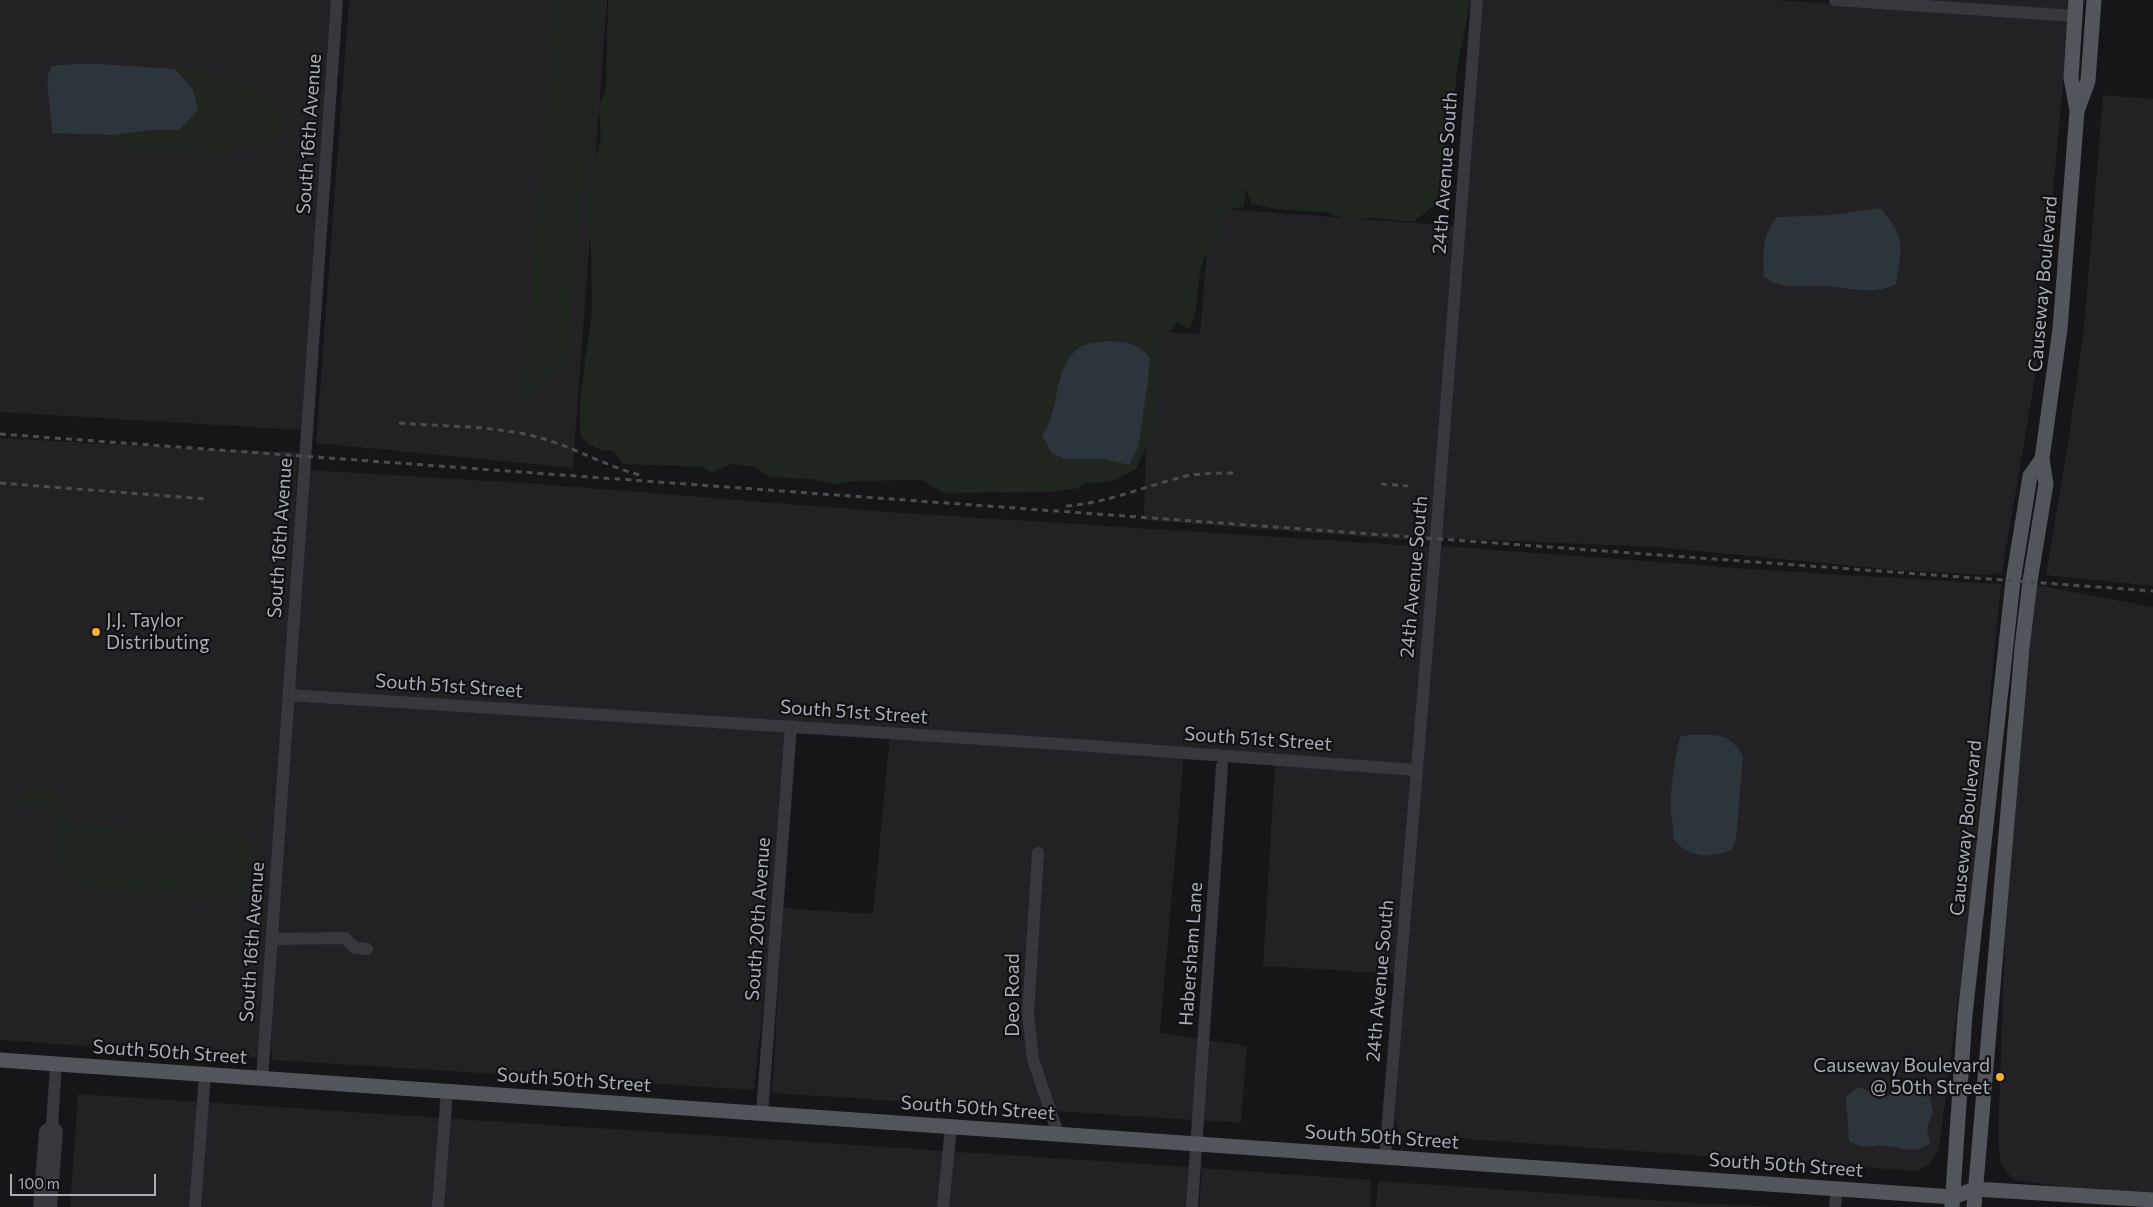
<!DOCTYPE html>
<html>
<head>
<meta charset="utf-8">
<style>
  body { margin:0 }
  #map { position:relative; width:2153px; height:1207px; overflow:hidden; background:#161618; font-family:Commissioner,sans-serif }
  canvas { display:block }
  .scale { position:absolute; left:10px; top:1174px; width:146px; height:22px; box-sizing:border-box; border:2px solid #a8adb8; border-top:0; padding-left:6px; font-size:15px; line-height:18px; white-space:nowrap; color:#a8adb8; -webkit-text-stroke:4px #111113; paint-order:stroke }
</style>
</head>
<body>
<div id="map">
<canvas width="2153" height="1207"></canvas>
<div class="scale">100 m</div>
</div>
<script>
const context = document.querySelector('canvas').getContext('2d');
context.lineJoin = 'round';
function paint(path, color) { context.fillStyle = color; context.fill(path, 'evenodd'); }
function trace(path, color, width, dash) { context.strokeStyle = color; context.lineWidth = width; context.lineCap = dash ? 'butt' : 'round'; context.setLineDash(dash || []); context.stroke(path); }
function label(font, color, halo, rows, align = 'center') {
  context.font = font + ' Commissioner,sans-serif'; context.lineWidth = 4.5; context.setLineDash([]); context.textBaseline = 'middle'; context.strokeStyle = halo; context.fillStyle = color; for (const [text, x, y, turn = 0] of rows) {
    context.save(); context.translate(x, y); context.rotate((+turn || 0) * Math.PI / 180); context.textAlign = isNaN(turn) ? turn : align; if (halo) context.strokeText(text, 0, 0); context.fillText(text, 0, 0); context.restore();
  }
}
const built = new Path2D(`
  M0,0H333L301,430L0,412Z
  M349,0H607L573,468L316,443Z
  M1480,0H1778L2069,20L2037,365L2002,573L1987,575L1895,570L1656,547L1441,538Z
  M1895,0H2079L2078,13Z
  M2103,95L2153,99V586L2046,575L2070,429L2084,327Z
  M1210,208L1456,226L1433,542L1144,520L1146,450L1154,331L1200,334Z
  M0,438L214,450L298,452L287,682L258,1058L0,1040Z
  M308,470L539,484L888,512L1434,547L1415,765L290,692Z
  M1442,546L1779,571L2001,584L1968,925L1939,1149L1930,1164L1916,1171L1399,1134L1395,1117L1417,769Z
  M2036,585L2153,607V1197L2117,1195L2014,1180L2001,1165L1998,1140L2005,935L2029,650Z
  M290,697L786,730L776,885L754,1090L273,1060L271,1052L272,949Z
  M890,734L1184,754L1160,1033L1247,1046L1241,1123L772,1093L783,908L873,914Z
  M1275,763L1413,773L1398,974L1263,966Z
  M78,1094L1191,1167L1189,1207H70Z
  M1202,1168L1371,1180V1207H1199Z
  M1378,1181L1709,1204L1786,1207H1376Z`);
const green = new Path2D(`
  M555,0H591L599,9L594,30L593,110L589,166L584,185L575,261L570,335L561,367L555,376L543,384L536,397L527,395L522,389L527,364L528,311L531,303V274L534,235L542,180L545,112L554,69L551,36Z
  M608,0H1470L1457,70L1453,115L1443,144L1448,182L1438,203L1413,222L1375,218L1347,219L1326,212L1284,210L1251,204L1246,188L1244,207L1233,208C1223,223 1205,250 1201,267C1196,289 1200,309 1189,329L1177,323L1169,332L1159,337L1155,428L1136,469L1112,481L1084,484L1075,489L1046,492L944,493L922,480L859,481L835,484L811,479L769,477L755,467L731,464L711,473L703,467L624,464L613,451L601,450L588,444L580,434V399L592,311L591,245L583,210L589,194L591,173L601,138L599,108L606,89Z
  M179,68L197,70L216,78L241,80L259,89L283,118L279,134L263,145H234L225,155L200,152L183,147L173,151L122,147L114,135L152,130H179L198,110L193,90L175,69Z
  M30,789L51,791L64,804L73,826L152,831L238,833L250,840V858L245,891L226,896L199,898L171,892L151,895L109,890L78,882L64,874L58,850L60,833L56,815L50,808L28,802L24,805L19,800L20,791Z`);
const water = new Path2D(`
  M75,64H102L175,69L193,90L198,110L179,130H152L114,135L52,133L47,79L51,66Z
  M1880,208C1906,237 1902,247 1896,284C1872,297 1845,286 1820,286C1806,286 1791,288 1777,284C1772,283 1768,279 1764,276C1762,254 1763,234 1777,217L1832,215Z
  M1107,341C1126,342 1138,343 1150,358L1148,382L1138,447L1129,465L1105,459H1064L1052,453L1042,435C1062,409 1051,368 1080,347C1087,343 1099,342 1107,341Z
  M1689,735C1716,735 1728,731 1743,756L1736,840L1731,850C1712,859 1686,858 1673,838C1674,829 1672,821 1671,811C1670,787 1675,760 1680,737Z
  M1858,1087L1883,1097L1902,1091L1929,1093L1933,1112L1927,1128L1930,1144C1912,1154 1906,1149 1887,1146C1870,1144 1867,1151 1849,1141L1846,1097Z`);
const minor = new Path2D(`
  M1835,0L2075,16
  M289,695L1077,745L1416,770
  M1038,853L1028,1014L1033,1059L1058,1134
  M271,939L345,938L355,948L367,949
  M262,1079L337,0
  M762,1113L791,726
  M1385,1157L1436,538L1477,0
  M39,1207L45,1131L52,1125L56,1064
  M51,1207L57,1131L52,1125
  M195,1207L205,1075
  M438,1207L447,1091
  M943,1207L951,1127
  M1192,1207L1222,766
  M1835,1207L1837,1189`);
const major = new Path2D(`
  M2076,0L2071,78L2077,110
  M0,1060L1953,1197L1975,1189L2153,1200
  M1952,1207L1965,1015L2013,581L2030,476L2042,459
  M1974,1207L2022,648L2030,581L2046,484L2042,459L2060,329L2077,111L2088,81L2094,0`);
const rail = new Path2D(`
  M399,423C446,427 498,425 544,439C578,449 609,468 644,476
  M0,434L2153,591
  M0,483L207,499
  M1381,484L1408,486
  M1066,506C1107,503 1143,487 1182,477C1199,473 1218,473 1235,473`);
const markers = [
  [96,632,5,"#f2b134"],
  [2000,1077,5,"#f2b134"]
];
const streetNames = [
  ["South 16th Avenue",309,134,-86],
  ["24th Avenue South",1445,173,-86],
  ["Causeway Boulevard",2043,284,-85],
  ["South 16th Avenue",280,538,-86],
  ["24th Avenue South",1414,577,-85],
  ["South 51st Street",449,686,4],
  ["South 51st Street",854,712,4],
  ["South 51st Street",1258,739,4],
  ["Causeway Boulevard",1966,828,-84],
  ["South 20th Avenue",758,919,-86],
  ["South 16th Avenue",252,942,-86],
  ["Habersham Lane",1191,954,-86],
  ["24th Avenue South",1380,981,-85],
  ["Deo Road",1013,995,-90],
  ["South 50th Street",170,1052,4],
  ["South 50th Street",574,1080,4],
  ["South 50th Street",978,1108,4],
  ["South 50th Street",1382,1137,4],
  ["South 50th Street",1786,1165,4]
];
const poiNames = [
  ["J.J. Taylor",106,621],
  ["Distributing",106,643],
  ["Causeway Boulevard",1990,1066,"right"],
  ["@ 50th Street",1990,1088,"right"]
];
paint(built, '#222225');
paint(green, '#1e261f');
paint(water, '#2c353c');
trace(minor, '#37383d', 12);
trace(major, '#53555c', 15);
trace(rail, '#4a4c52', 3, [6, 5]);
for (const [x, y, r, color] of markers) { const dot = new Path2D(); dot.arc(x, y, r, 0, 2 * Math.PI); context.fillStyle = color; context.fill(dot); trace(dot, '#111113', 2); }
label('19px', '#a8adb8', '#111113', streetNames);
label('19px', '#a8adb8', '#111113', poiNames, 'left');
</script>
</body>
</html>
